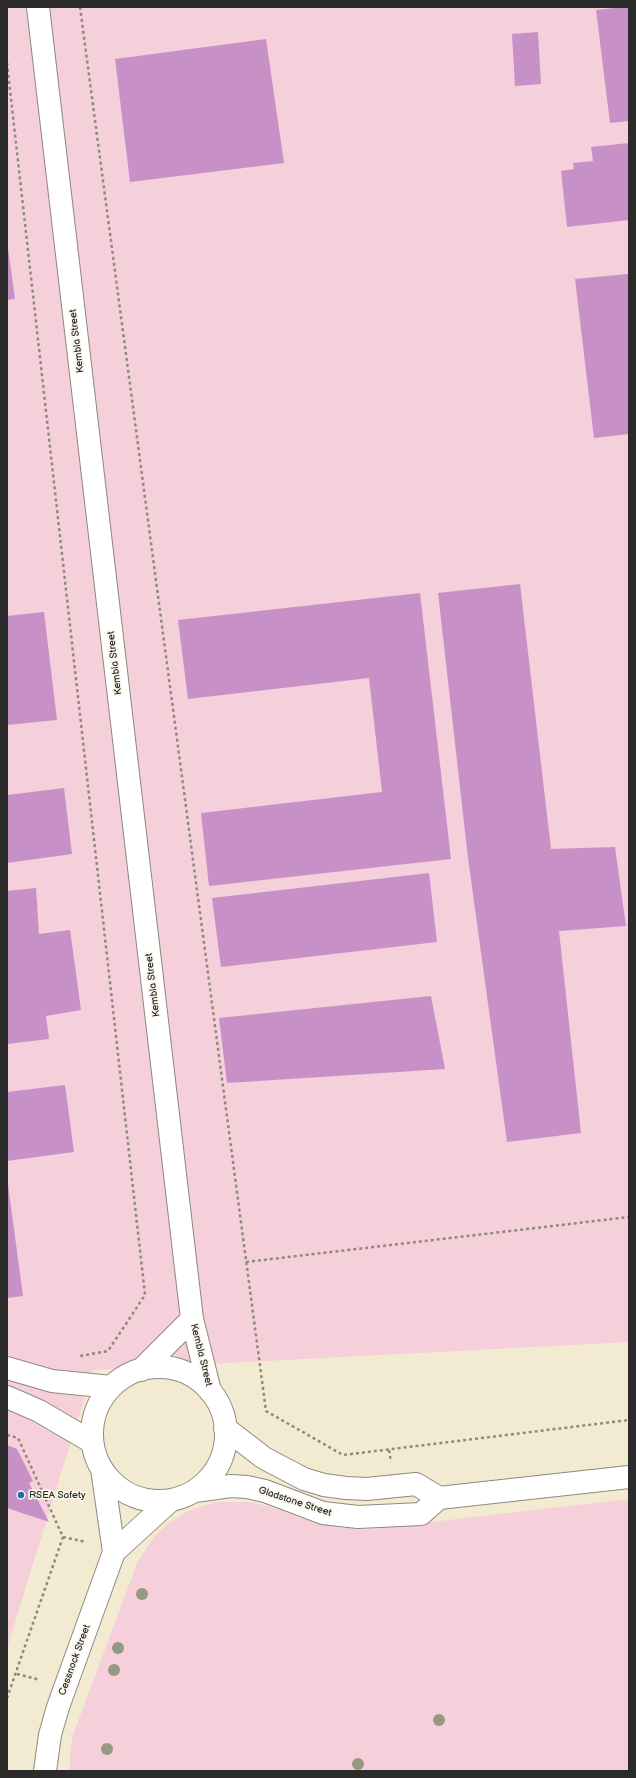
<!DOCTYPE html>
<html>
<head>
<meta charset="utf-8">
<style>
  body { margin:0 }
  #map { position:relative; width:636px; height:1778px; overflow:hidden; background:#f3ead2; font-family:"Balsamiq Sans",sans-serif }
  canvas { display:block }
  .frame { position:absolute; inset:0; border:8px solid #2b2b2b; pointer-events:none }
</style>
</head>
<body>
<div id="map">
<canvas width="636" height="1778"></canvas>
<div class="frame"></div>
</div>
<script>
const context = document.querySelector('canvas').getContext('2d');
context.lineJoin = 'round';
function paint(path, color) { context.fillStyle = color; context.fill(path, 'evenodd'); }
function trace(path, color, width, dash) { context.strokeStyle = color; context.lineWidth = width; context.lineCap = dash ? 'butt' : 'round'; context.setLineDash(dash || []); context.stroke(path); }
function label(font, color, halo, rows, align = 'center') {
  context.font = font + ' "Balsamiq Sans",sans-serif'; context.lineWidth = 3.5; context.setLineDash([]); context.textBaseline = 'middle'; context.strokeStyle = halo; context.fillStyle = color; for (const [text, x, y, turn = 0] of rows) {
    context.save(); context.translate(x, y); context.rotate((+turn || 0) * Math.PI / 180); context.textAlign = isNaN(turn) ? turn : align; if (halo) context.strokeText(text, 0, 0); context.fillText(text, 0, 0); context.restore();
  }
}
const built = new Path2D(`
  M7,7H629V1342L93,1370L7,1648Z
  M629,1499V1771H70V1754L73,1735L138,1561L154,1537L169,1523L186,1512L215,1502H250L271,1507L315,1523L343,1528L371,1529Z`);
const building = new Path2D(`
  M625,7H629V121L610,123L596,10Z
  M538,32L541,84L515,86L512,34Z
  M266,39L284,163L130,182L115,59Z
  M629,143V220L567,227L561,171L574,169L573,163L593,161L591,147Z
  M7,241L15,299L7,300Z
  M628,274L629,286V434L594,438L575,279Z
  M520,584L551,849L615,847L626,926L559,931L581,1133L507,1142L468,858L438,593Z
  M420,593L451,859L209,886L201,813L382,792L369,678L188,699L178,620Z
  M44,612L57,720L7,725V616Z
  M64,788L72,854L7,863V795Z
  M429,873L437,942L221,967L212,898Z
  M36,888L39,934L70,930L81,1010L46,1016L49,1039L7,1044V891Z
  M431,996L445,1069L227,1083L219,1018Z
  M65,1085L74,1152L7,1161V1092Z
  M7,1177L23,1296L7,1298Z
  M7,1445L17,1449L33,1481L29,1483L49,1522L7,1508Z`);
const path = new Path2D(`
  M80,7L266,1411L343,1455L629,1420
  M7,63L145,1295L108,1351L80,1356
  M246,1262L629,1217
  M7,1435L18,1438L63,1537L7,1698
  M389,1450L391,1462
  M63,1537L86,1542
  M17,1674L40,1680`);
const minor = new Path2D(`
  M38,7L192,1319L210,1391
  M92 1434a67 67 0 1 1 134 0a67 67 0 1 1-134 0Z
  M7,1368L52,1381L111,1387
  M141,1370L192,1319
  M7,1397L39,1411L92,1442
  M225,1428L264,1458L304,1479L324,1485L346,1488L367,1489L416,1484L439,1498
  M102,1469L114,1552
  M195,1491L231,1486L247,1487L265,1491L323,1513L358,1517L421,1514L439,1498L629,1477
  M45,1771L50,1735L58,1707L114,1552L171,1500`);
const trees = [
  [142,1594],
  [118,1648],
  [114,1670],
  [439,1720],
  [107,1749],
  [358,1764]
];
const markers = [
  [21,1495,4,"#1f6fb2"]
];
const streetNames = [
  ["Kembla Street",77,341,-97],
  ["Kembla Street",115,663,-97],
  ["Kembla Street",153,985,-97],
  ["Kembla Street",201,1355,76],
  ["Gladstone Street",295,1502,18],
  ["Cessnock Street",75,1660,-70]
];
const poiNames = [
  ["RSEA Safety",29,1495]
];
paint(built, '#f5cfd9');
paint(building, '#c791c8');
trace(minor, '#8f8a7e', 24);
trace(path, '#8f8a7e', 2.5, [3, 3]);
trace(minor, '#fff', 22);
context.fillStyle = '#969982';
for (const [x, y] of trees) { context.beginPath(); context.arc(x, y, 6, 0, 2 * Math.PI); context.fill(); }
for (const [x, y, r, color] of markers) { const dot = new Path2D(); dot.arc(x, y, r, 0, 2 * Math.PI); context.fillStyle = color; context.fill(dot); trace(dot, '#fbf7ec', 1.5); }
label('10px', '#2b2b2b', '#fbf7ec', streetNames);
label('10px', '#2b2b2b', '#fbf7ec', poiNames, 'left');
</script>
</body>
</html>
